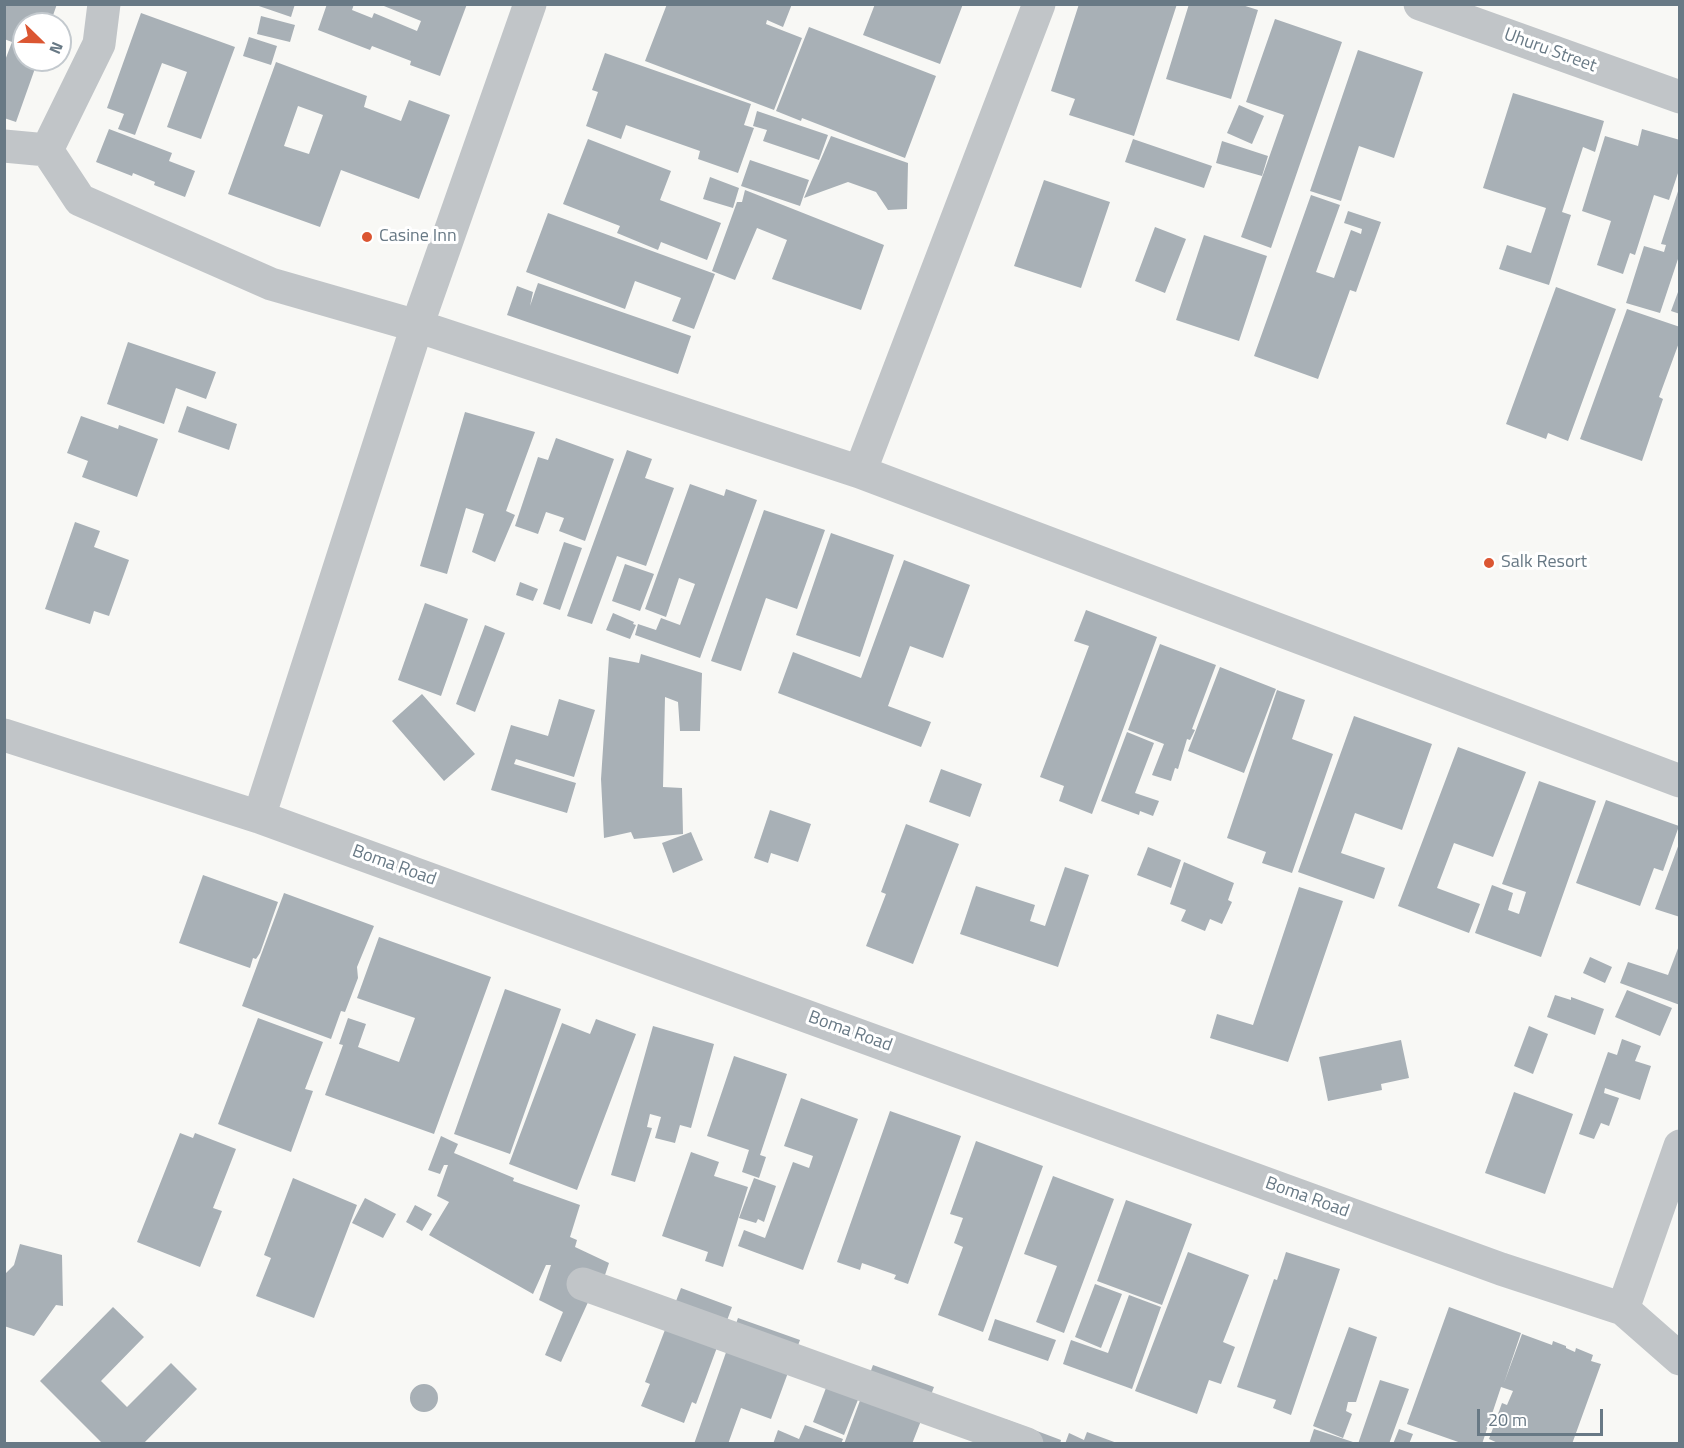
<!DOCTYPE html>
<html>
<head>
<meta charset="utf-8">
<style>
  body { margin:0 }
  #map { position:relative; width:1684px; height:1448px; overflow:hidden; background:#f8f8f5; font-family:"Titillium Web",sans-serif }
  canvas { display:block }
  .frame { position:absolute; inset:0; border:6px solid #687985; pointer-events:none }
  .north { position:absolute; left:12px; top:12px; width:60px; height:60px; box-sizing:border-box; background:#fff; border:2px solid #c3c9ce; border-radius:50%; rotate:113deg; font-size:16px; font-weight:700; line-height:24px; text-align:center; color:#687985 }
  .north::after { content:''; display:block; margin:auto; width:21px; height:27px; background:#db5632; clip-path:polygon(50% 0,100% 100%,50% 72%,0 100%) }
  .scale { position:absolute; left:1477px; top:1409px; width:126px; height:27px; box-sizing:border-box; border:3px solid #687985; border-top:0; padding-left:8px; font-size:18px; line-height:21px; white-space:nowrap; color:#687985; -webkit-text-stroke:4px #fff; paint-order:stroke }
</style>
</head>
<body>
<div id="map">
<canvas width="1684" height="1448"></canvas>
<div class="frame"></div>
<div class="north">N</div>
<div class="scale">20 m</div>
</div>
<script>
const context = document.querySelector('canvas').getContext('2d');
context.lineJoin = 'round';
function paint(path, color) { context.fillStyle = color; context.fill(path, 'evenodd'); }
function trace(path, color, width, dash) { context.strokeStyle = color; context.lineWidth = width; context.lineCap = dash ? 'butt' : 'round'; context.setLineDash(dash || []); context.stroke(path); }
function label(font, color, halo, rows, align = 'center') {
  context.font = font + ' "Titillium Web",sans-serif'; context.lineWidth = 6; context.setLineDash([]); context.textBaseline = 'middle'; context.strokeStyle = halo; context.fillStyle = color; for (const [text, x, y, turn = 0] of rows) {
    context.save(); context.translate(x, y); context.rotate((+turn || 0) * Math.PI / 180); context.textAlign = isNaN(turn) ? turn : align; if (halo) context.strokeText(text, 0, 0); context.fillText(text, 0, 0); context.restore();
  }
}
const building = new Path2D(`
  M4,4H57L50,24H24V60H38L16,122L4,118V63L12,42L4,39Z
  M253,4H295L291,17Z
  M327,4H354L352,10L372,18L374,13L417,31L421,21L379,4H467L440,76L410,65L411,61L372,46L370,50L318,30Z
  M667,4H792L783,27L767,20L766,24L802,38L774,110L645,61Z
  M875,4H963L940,64L863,35Z
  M1079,4H1177L1134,136L1069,115L1075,99L1051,91Z
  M1189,4H1239L1258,10L1231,99L1166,79Z
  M141,13L235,47L201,139L167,127L187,72L162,63L135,135L118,129L124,114L107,108Z
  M261,16L295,25L290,42L257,34Z
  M1275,19L1342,42L1271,248L1241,237L1284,115L1246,102Z
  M809,27L936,76L905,158L802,118L801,121L776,111Z
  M249,37L277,46L271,65L243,56Z
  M1358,50L1423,72L1394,158L1359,146L1341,201L1310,191Z
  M605,53L751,104L744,125L754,128L738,173L698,159L700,151L626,125L621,139L586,126L598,92L592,90Z
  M276,62L367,96L364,107L401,121L409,100L450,115L419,199L341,170L320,227L228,194ZM298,106L323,115L309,154L284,146Z
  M1513,93L1604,121L1595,152L1583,147L1562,212L1571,215L1549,285L1499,269L1507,245L1531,253L1546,208L1483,188Z
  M1239,105L1264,116L1252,144L1227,133Z
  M757,111L828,135L819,160L763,141L767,130L753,126Z
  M109,129L172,153L169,161L195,171L185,197L154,185L155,182L133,173L132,176L96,162Z
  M1642,129L1680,140V167L1669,200L1654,195L1635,255L1630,253L1623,274L1597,265L1611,221L1582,211L1605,136L1638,146Z
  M831,136L908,163L907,209L888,210L876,192L848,182L804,198Z
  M588,139L671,171L660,200L721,223L707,260L661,242L658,250L617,233L620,226L563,204Z
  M1133,139L1212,166L1204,188L1125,162Z
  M1222,141L1268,156L1262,176L1216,163Z
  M750,160L809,180L800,206L741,186Z
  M710,177L739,188L733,208L703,199Z
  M1044,180L1110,202L1081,288L1014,266Z
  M1680,185V253L1660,313L1626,303L1644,246L1664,252L1666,245L1661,244Z
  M745,190L884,245L861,310L772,279L787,240L757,228L735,280L712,271L737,202H742Z
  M1311,195L1340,205L1316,272L1334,278L1351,230L1361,234L1362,229L1344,223L1348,211L1381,222L1356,292L1350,290L1318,379L1254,356Z
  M548,213L715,274L694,329L672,321L681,298L635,281L625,309L526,272Z
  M1155,227L1186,239L1165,293L1135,281Z
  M1204,235L1267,256L1239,341L1176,320Z
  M538,283L691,336L678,374L507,315L517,286L533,292L530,306Z
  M1556,287L1616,309L1568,441L1548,433L1546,439L1506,424Z
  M1678,292L1680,293V314L1671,311Z
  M1627,309L1680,327V340L1659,397L1663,399L1642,461L1580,439Z
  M128,342L216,372L206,399L176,388L164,424L107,404Z
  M187,406L237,424L229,450L178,432Z
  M465,412L535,432L506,511L515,515L495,562L472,552L484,514L466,508L447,574L420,566Z
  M81,416L118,429L119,425L158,439L137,497L82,477L88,461L67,453Z
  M556,438L614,459L585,541L559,531L564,518L546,512L538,534L515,526L538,457L548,460Z
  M627,450L652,459L645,478L674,488L646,566L617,556L592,624L567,616Z
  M690,484L724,496L726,489L757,500L700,658L635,635L638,624L656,630L661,618L680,625L695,584L679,578L666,617L645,609Z
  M764,510L825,530L797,609L766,598L741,671L711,661Z
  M75,522L100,531L94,547L129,560L109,616L94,611L90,624L45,609Z
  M831,533L894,555L860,657L796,635Z
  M564,542L582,548L560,610L543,604Z
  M904,560L970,585L943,658L910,646L888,706L931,722L921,747L778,693L793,652L861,678Z
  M625,564L654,574L640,611L612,601Z
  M520,582L538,589L533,601L516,595Z
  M425,603L468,619L441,696L398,680Z
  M1086,610L1157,637L1092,814L1059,801L1064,786L1040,777L1089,646L1074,641Z
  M613,613L634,622L633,624L636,625L630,639L606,630Z
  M485,625L505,633L475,712L456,704Z
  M1160,644L1216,665L1192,729L1195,730L1190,740L1187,739L1178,769L1175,768L1171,781L1152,775L1164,744L1128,730Z
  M641,654L702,673L700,731H680L678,702L665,697L663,787L682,788L683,834L634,839L631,832L604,838L601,779L609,657L639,663Z
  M1220,667L1276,689L1244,773L1188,751Z
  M1277,690L1305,700L1292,739L1333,754L1292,873L1262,863L1266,852L1227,838Z
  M422,694L475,754L444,781L392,721Z
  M559,699L595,710L574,777L516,759L514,764L576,783L567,813L491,790L511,725L548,736Z
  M1354,716L1432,744L1402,830L1355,813L1341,853L1385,868L1374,899L1298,872Z
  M1127,732L1154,743L1135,793L1159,801L1153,816L1140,811L1139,815L1101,801Z
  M1458,747L1526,772L1493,857L1454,843L1437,888L1480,904L1469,933L1398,906Z
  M941,769L982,784L970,817L929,802Z
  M1539,781L1596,801L1541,957L1475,933L1492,885L1513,893L1508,910L1519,914L1526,892L1502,884Z
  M1606,800L1679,826L1663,871L1654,868L1640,906L1576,883Z
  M770,810L811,824L798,862L771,853L768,863L754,858Z
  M906,824L959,844L913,964L866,946L886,894L881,892Z
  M691,832L703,860L673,873L662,843Z
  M1680,841V917L1655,909Z
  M1148,847L1181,860L1171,888L1137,875Z
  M1184,862L1234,883L1228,900L1232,902L1222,924L1210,919L1205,931L1181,921L1186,910L1170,904Z
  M1065,867L1089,875L1058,967L960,934L976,886L1035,905L1030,921L1045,926Z
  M203,875L278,902L260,953L256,959L253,958L250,968L179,943Z
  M1299,887L1343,901L1288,1062L1210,1038L1217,1014L1253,1025Z
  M284,893L374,926L357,967L358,978L345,1012L341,1011L331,1039L242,1006Z
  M379,937L491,977L434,1134L325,1095L343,1045L339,1044L348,1018L366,1024L358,1047L399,1062L415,1018L357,998Z
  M1680,943V1005L1620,983L1628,962L1668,975Z
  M1590,957L1612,967L1605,983L1583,973Z
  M505,989L561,1009L510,1154L454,1134Z
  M1627,990L1672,1008L1660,1036L1615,1017Z
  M1555,995L1571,1000V997L1604,1009L1595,1035L1547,1017Z
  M258,1018L323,1042L305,1089L313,1091L291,1152L218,1124Z
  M596,1019L636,1034L577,1190L509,1164L562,1023L590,1034Z
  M653,1026L714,1044L691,1128L680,1125L675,1143L655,1138L661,1117L650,1114L647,1127L652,1128L635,1182L611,1175Z
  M1529,1026L1548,1034L1533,1074L1514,1066Z
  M1622,1039L1641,1046L1635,1061L1651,1066L1640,1100L1605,1088L1604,1093L1619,1098L1609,1126L1601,1123L1594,1139L1579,1134L1608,1052L1617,1055Z
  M1401,1040L1409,1078L1381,1084L1382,1090L1328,1101L1319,1057Z
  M734,1056L787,1074L760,1155L766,1157L759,1178L742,1172L749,1150L707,1136Z
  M1514,1092L1573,1114L1545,1194L1485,1173Z
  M801,1098L858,1119L803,1270L738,1246L744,1230L765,1238L793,1162L809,1168L813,1156L784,1146Z
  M890,1111L961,1136L908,1284L894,1279L896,1275L862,1263L860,1270L837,1262Z
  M180,1133L193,1138L195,1133L236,1149L213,1208L222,1211L200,1267L137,1242Z
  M441,1136L458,1144L454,1153L514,1178L513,1181L580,1205L570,1237L577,1240L575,1247L609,1263L596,1302L589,1300L561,1362L545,1355L563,1312L539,1300L551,1265H546L533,1294L429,1235L449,1202L437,1196L448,1165H444L440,1174L428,1170Z
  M976,1141L1043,1166L983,1332L938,1315L963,1247L954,1243L963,1218L950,1214Z
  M691,1152L719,1162L714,1176L748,1187L723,1267L705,1261L708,1252L662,1236Z
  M1053,1176L1114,1199L1064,1333L1036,1322L1057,1266L1024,1254Z
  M293,1178L357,1205L314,1318L256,1296L271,1258L264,1255Z
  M754,1178L776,1186L764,1222L758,1219L756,1223L739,1218Z
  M365,1198L396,1214L383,1238L352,1223Z
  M1126,1200L1192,1224L1162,1305L1097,1281Z
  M415,1205L432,1214L422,1231L406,1222Z
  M20,1244L62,1255L63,1306L56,1305L34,1336L4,1326V1275L14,1265Z
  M1188,1252L1249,1275L1223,1342L1235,1347L1221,1384L1209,1380L1197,1414L1135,1391Z
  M1286,1252L1340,1269L1291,1415L1273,1408L1276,1400L1237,1387L1274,1279L1277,1280Z
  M1095,1284L1122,1294L1101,1348L1075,1337Z
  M681,1288L732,1307L696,1404L692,1402L684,1423L641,1406L650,1384L645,1382Z
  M1129,1295L1161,1307L1132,1389L1063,1364L1071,1340L1108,1353Z
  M113,1307L144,1337L101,1381L127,1407L171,1363L197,1389L143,1444H103L40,1381Z
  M1449,1307L1521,1333L1504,1383L1522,1334L1552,1345L1553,1341L1566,1346V1348L1575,1352L1576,1348L1593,1355L1591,1361L1601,1364L1572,1444H1500L1489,1439L1502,1403L1507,1405L1513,1391L1501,1387L1482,1444H1464L1407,1424Z
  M738,1318L800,1340L771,1419L741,1408L728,1444H694Z
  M995,1319L1056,1340L1048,1361L988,1340Z
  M1349,1327L1377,1337L1356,1402H1348L1346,1411L1352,1414L1343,1438L1313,1426Z
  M837,1359L869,1372L844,1435L813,1422Z
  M873,1365L934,1387L912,1444H844Z
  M1380,1380L1409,1389L1389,1444H1358Z
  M410 1398a14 14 0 1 1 28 0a14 14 0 1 1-28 0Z
  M1005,1419L1061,1440L1060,1444H996Z
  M805,1425L843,1439L841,1444H773L778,1430L799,1439Z
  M1314,1429L1356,1443V1444H1309Z
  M1399,1429L1413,1434L1409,1444H1393Z
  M1087,1432L1117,1443V1444H1065L1069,1433L1084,1440Z`);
const minor = new Path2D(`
  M1420,4L1680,97
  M4,146L47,150L80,200L271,284L417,326L860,472L1680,781
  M47,150L99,44L104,4
  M860,472L1039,4
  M4,735L259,817L1501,1269L1623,1309L1680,1359
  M259,817L417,326L530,4
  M583,1284L1027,1444
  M1623,1309L1680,1146`);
const markers = [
  [367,237,6,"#db5632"],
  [1489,563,6,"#db5632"]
];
const streetNames = [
  ["Uhuru Street",1550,51,20],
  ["Boma Road",394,866,20],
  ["Boma Road",850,1032,20],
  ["Boma Road",1307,1198,20]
];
const poiNames = [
  ["Casine Inn",379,237],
  ["Salk Resort",1501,563]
];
paint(building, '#a8b0b6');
trace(minor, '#c1c5c8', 33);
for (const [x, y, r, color] of markers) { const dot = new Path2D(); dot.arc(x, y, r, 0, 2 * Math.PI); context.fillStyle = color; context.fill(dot); trace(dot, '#fff', 2); }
label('18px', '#687985', '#fff', streetNames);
label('18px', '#687985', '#fff', poiNames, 'left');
</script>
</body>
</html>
